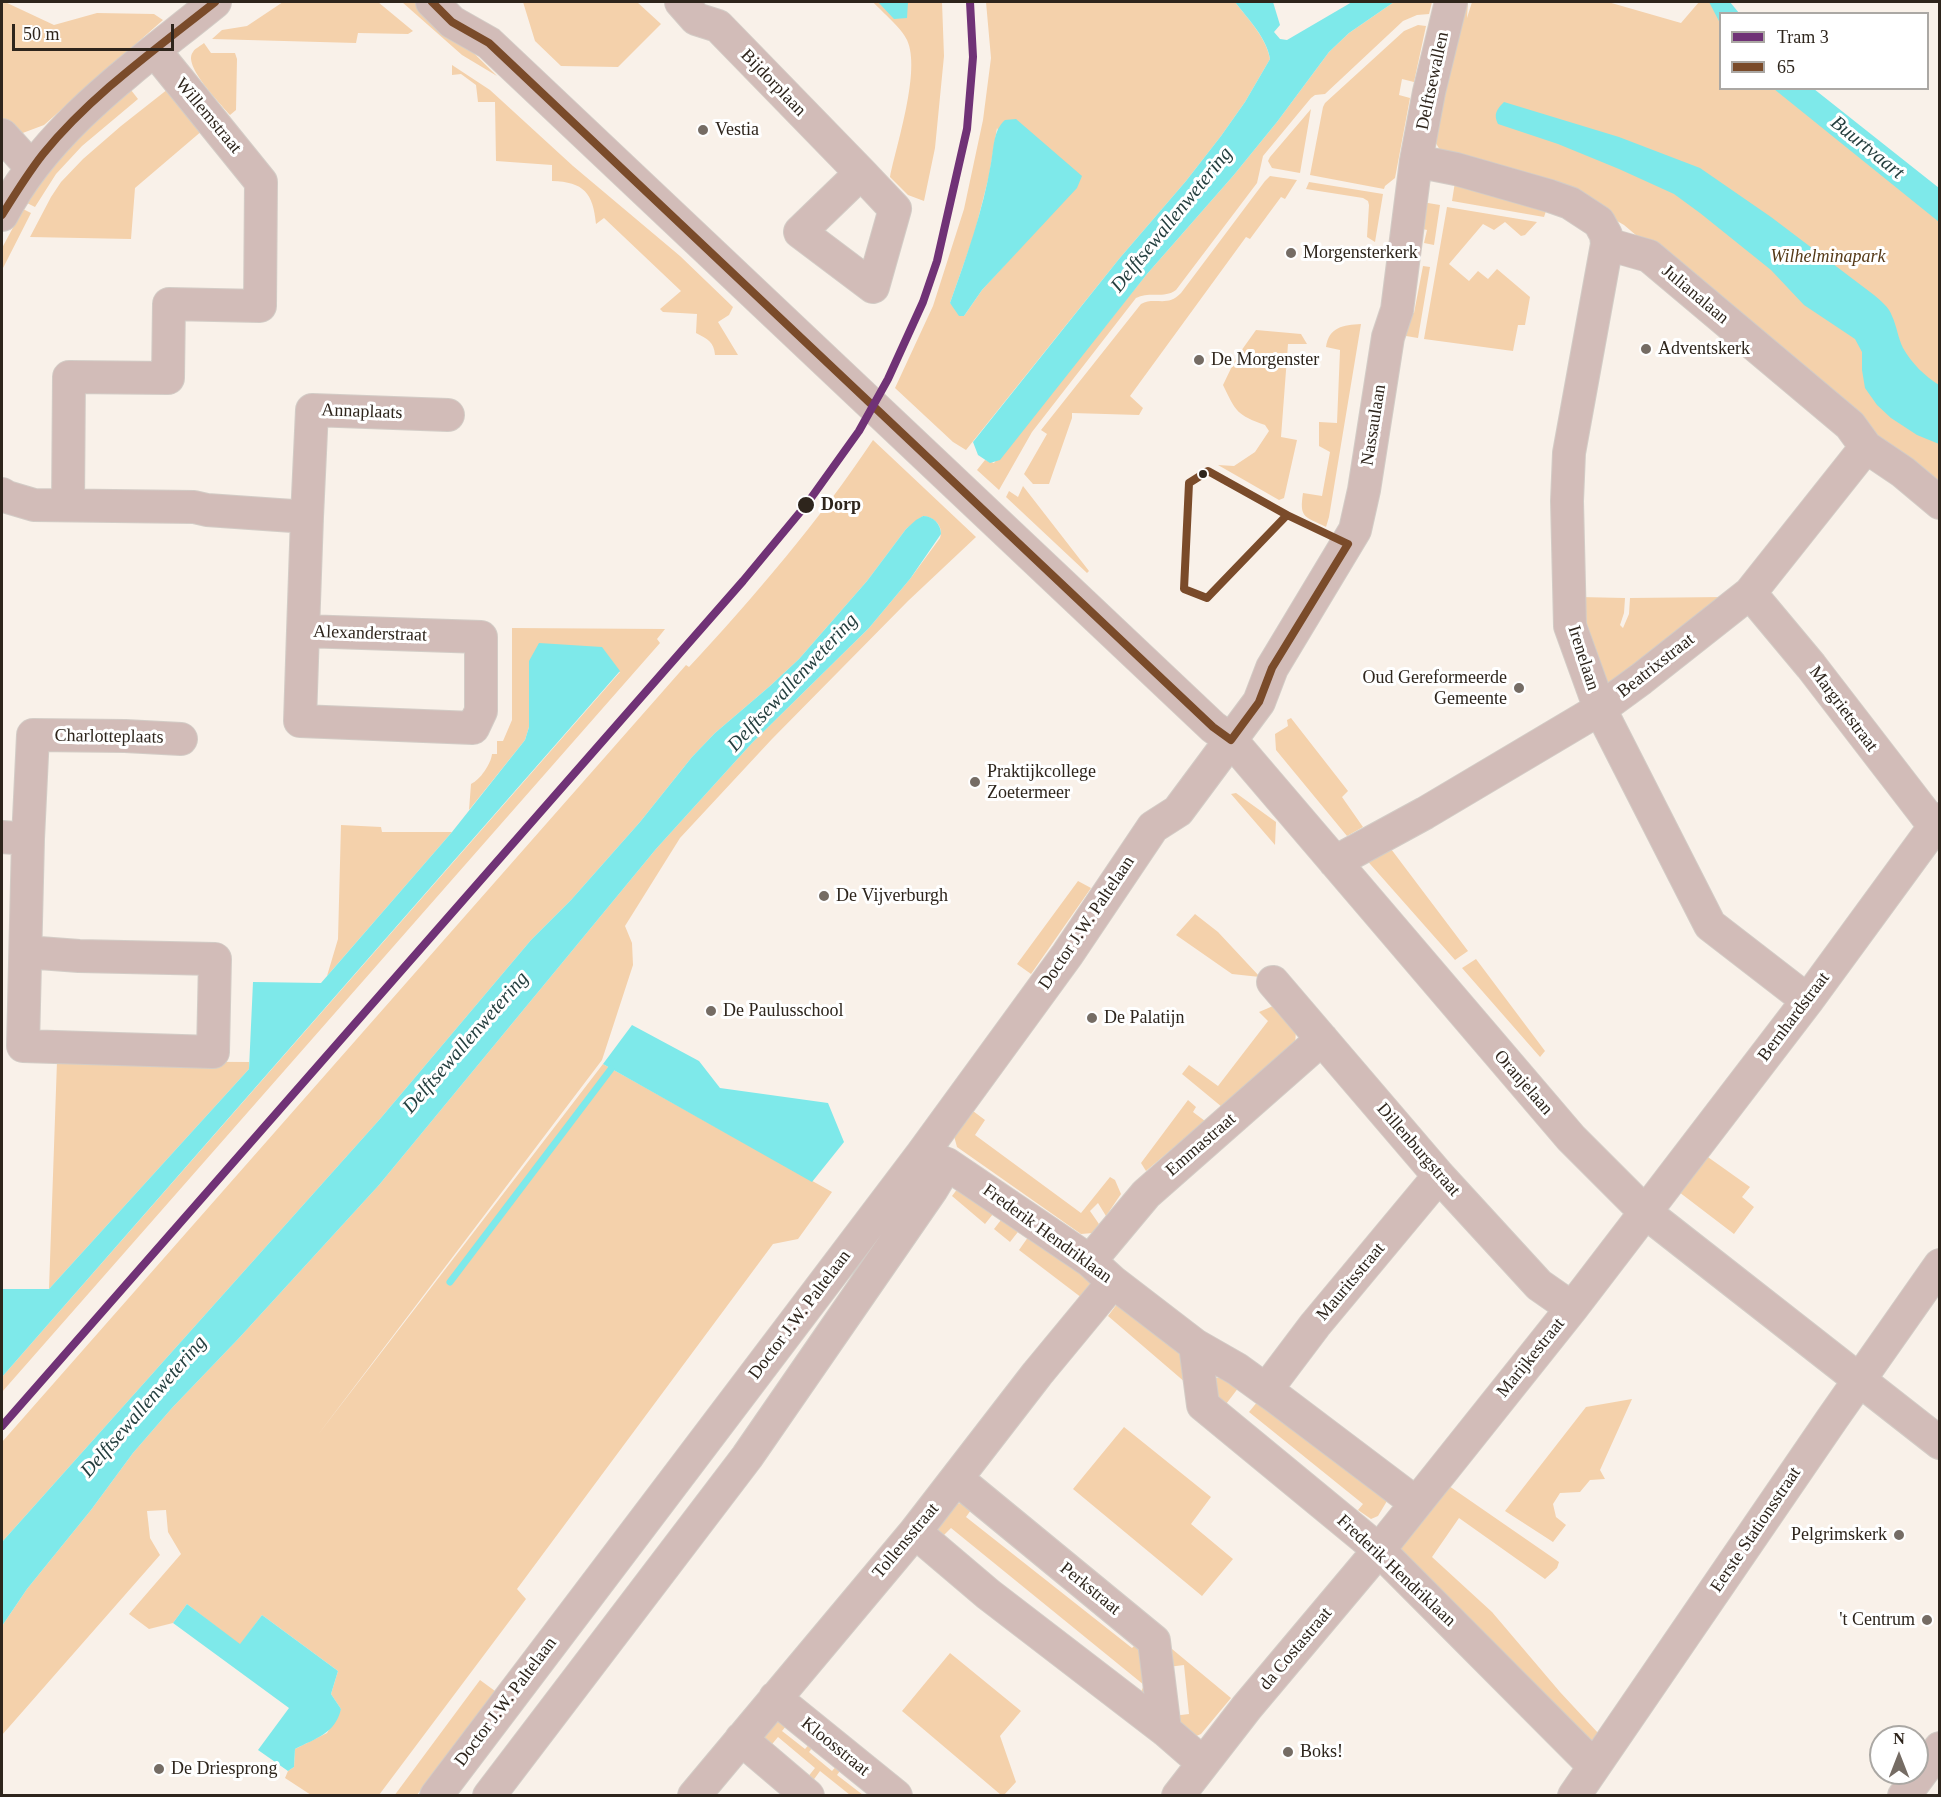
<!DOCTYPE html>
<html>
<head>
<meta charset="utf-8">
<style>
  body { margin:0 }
  #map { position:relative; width:1941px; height:1797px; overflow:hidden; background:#f9f1e9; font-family:Georgia,serif }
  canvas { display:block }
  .frame { position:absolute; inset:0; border:3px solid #2e251c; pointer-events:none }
  .legend { position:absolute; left:1719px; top:12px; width:210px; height:78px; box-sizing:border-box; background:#fff; border:2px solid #aba8a4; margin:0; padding:8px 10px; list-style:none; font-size:18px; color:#2e251c }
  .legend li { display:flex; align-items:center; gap:12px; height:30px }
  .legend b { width:30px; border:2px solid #aba8a4 }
  .north { position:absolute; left:1869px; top:1725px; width:60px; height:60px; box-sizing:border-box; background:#fff; border:2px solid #aba8a4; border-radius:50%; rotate:0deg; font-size:16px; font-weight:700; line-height:24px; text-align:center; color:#2e251c }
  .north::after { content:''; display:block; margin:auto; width:21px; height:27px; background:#756c64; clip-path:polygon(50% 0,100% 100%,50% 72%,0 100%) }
  .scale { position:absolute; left:12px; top:24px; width:162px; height:27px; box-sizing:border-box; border:3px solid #2e251c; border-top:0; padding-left:8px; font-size:18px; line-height:21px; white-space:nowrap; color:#2e251c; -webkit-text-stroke:4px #fff; paint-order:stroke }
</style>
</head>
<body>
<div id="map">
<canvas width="1941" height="1797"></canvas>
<div class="frame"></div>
<ul class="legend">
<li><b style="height:8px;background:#703276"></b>Tram 3</li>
<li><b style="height:8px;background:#7a4b2a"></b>65</li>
</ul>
<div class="north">N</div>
<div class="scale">50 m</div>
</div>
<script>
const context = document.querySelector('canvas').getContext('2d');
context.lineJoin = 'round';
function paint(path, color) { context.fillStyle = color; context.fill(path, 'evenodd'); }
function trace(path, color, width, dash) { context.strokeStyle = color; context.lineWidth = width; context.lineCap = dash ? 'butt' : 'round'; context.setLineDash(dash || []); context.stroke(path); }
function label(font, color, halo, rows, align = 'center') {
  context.font = font + ' Georgia,serif'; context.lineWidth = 6; context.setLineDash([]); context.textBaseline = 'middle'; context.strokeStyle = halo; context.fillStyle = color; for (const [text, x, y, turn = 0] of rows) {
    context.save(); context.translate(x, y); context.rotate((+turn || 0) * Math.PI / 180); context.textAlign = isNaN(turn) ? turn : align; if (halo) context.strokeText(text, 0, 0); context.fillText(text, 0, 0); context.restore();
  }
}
const green = new Path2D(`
  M5,2L54,25L97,13L154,14L163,20L44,125L20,134L2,125V3Z
  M283,2H378L413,31L408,34L358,33L356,43L212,39L222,30L247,26Z
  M402,2H422L497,76L462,55Z
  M523,2H637L661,24L618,67L561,66L535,41Z
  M873,2H942L944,56L935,148L924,201L908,195L890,177C897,143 921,70 907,40C901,27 882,12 873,2Z
  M986,2H1235C1248,19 1266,37 1270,59L1245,102L1221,136L1186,181L1119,259L966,450L953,442L895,388L933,306L964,209L983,120L991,58ZM997,128L1041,225L982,290L964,316L950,303L974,235L989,176Z
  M1394,2H1432L1429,14L1417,15L1403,21L1325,94L1315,95L1311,98L1263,156L1257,183L1176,290C1164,299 1149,291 1136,298L1032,432L999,490L977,470L985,460L994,463L1147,274L1233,176L1277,122L1329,52L1349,33Z
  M1461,2H1468L1467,18L1472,2H1608L1681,23L1699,2H1717L1720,14V88L1782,89L1939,210V491L1624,225L1567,192L1441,152L1433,138Z
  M1418,25L1426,26L1414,82L1402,79L1399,95L1410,98L1395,178L1385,186L1384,189L1310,175L1323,107L1325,103L1404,31Z
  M204,43L211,53H235L237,59L236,110L230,115C220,103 182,65 193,52C195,48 201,46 204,43Z
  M452,65L490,90L573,166L680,256L733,307L729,315L718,322L738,355H715C714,342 708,339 696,333L697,314L663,312L660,309L681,291L604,218L596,224C593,193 584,182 552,181V165L496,161L495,102H478L476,85L461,74L452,75Z
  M168,89L203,130L135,188L131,239L30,237L51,197L61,182L83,159L121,126Z
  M131,90L138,99L82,146L56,174L35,207L25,202L74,139Z
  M1311,109L1300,173L1272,168L1268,161L1270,157Z
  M1270,176L1297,180L1285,199L1281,197L1250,239L1246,237L1130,396L1143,408L1139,415L1072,413V418L1049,484H1033L1024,474L1047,434L1041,430L1141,304C1155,296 1167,308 1181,293L1265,181Z
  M1309,182L1383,194L1375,242L1367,237L1369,205L1368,201L1363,198L1306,189Z
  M1455,182L1547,208L1544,217L1452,201Z
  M1422,202L1440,205L1434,245L1424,243L1427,230L1419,228Z
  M1447,207L1537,222L1525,235L1521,236L1505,222L1494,230L1483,224L1449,264L1469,281L1478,271L1488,279L1497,269L1530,297L1525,325H1518L1513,351L1424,339Z
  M23,209L31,213L2,270V248Z
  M1423,266L1430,267L1418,338L1400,335L1410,313H1414Z
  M1361,324L1329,517L1326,527C1305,516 1299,519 1303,493L1322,496L1330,452L1319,446V422L1337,423L1340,350L1326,347C1329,327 1343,325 1361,324Z
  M1256,330L1301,334L1307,344H1288L1281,437L1297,440L1284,498L1279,500L1218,465L1234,466L1255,452L1269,431L1265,425C1237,415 1236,412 1223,385L1236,358Z
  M873,440L976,537L908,601L772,739L680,838L625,926L632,943L633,965L602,1060L317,1436L603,1064L832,1192L798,1239L773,1244L517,1589L526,1599L379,1795H311L285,1778L288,1771L294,1767L295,1749L327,1733L341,1709L331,1694L338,1671L262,1615L240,1645L187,1604L173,1623L149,1629L129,1614L181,1554L168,1532L166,1510L147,1511L150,1538L160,1555L2,1735V1626L27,1589L91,1510L133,1453L172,1408L240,1337L379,1185L656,849L752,743L869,628L910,579L940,538C944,527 935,517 923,516L906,529L867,581L799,659L770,686L715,733L692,757L640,822L571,900L531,940L380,1119L2,1542V1442L686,665L689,667C755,596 819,521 873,440Z
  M1023,486L1089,571L1087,573L1006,497L1009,491L1018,497Z
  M1579,597L1625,598L1624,613L1620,625L1623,628L1629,614L1630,598L1724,597L1608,687L1597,683Z
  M512,628L665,629L657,639L660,643L2,1392V1377L620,672L529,661V727L525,740L469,810L471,784C480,780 491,764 492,754H497V741H503L512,720Z
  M1291,718L1348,791L1342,797L1363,827L1347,836L1276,750L1275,734L1288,726L1287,720Z
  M1236,793L1276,822L1275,845L1231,794Z
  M341,825L381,827L382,832H452L327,976L338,939Z
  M1388,845L1468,951L1455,960L1363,856Z
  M1078,881L1091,888L1031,974L1017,964Z
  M1195,914L1218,932L1260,977L1232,974L1176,935Z
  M1476,959L1545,1051L1540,1057L1462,968Z
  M1273,1006L1296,1030L1295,1046L1222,1107L1182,1074L1189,1065L1218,1086L1268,1021L1259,1012Z
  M57,1061L249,1062V1069L49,1289Z
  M1188,1100L1196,1107L1193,1112L1205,1121L1146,1171L1141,1163Z
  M973,1111L985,1120L975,1135L1081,1213L1110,1177L1115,1180L1121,1194L1106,1216L1098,1203L1090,1211L1099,1224L1093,1233L1081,1234L957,1147L954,1136Z
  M1705,1155L1750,1187L1742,1197L1754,1207L1734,1234L1679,1192Z
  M961,1184L997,1209L985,1224L952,1196Z
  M1004,1216L1021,1228L1010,1242L994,1229Z
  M1031,1233L1087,1274L1093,1285L1082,1298L1019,1250Z
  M1117,1304L1179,1343L1186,1383L1108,1316Z
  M1225,1377L1239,1387L1223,1408L1215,1403L1214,1378Z
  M1632,1399L1600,1470L1605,1479L1590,1480L1580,1492L1560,1493L1553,1504L1556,1517L1566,1525L1553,1542L1505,1511L1586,1407Z
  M1258,1401L1387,1501L1378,1516L1371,1519L1358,1510L1363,1504L1249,1412Z
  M1124,1427L1211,1497L1191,1524L1233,1559L1202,1596L1073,1489Z
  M1449,1486L1559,1562L1557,1568L1545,1579L1459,1518L1432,1557L1492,1612L1560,1692L1599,1734L1591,1745L1398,1551Z
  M961,1503L971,1510L966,1517L1132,1648L1139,1641L1150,1693L1144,1695L1141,1692L1144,1685L951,1528L943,1536L938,1530V1520L950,1505Z
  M1172,1649L1231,1698L1201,1734L1194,1737L1173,1716L1189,1714L1184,1665L1168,1667L1166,1653Z
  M950,1653L1021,1711L1000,1736L1016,1782L1004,1795H1001L902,1711Z
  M480,1680L495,1691L417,1795L394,1796Z
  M779,1719H792L782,1731L805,1749L814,1739L817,1742L809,1752L832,1771L841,1761L845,1764L837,1775L863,1795H850L820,1771L812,1782L807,1778L815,1768L778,1737L768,1749L764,1745L765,1735Z`);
const water = new Path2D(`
  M878,2H908L907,18L894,19Z
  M1235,2H1273L1280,25L1274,32L1280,39L1287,40L1352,2H1394L1349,33L1329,52L1277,122L1233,176L1147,274L1000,460L990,463L978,455L973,442L1119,259L1186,181L1221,136L1245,102L1270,59C1267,38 1248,19 1235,2Z
  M1709,2H1730L1739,13L1720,14V23Z
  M1774,89H1814L1939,188V222Z
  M1504,102L1619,137L1700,168L1771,217L1874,295C1881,301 1889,307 1892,316C1897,327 1898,338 1903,348C1912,364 1925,376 1939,385V444L1917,435L1891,418L1877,405L1865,388L1862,370V352L1855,339L1804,305L1771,270L1700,213L1674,194L1619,169L1558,144L1498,124C1493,114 1497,109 1504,102Z
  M1016,119L1082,176L1077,188L982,290L964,316H959L950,303C966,258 983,211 991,163C994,147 993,131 1005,120Z
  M923,516C933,516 941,524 941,534L910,579L869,628L752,743L656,849L379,1185L240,1337L172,1408L133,1453L91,1510L27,1589L2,1626V1542L380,1119L531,940L571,900L640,822L692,757L715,733L770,686L799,659L867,581L906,529L916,520Z
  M539,643L602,647L620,671L2,1377V1289H49L249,1069L253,982L321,983L452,832L525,740L529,727V661Z
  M632,1025L699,1061L720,1088L828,1103L844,1142L812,1182L603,1064Z
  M187,1604L240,1644L262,1615L338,1671L331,1694L341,1709C335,1734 316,1738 295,1749L294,1767L288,1771L258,1750L289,1708L173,1623Z`);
const stream = new Path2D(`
  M450,1282L611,1069`);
const minor = new Path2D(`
  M432,2L452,22L489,43L1213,727L1231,740L1571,1138L1645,1212L1940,1443
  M681,2L696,19L718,26L861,173L895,209L873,287L800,232L861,173
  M2,135L31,167
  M1416,161L1456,169L1550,196L1570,203L1599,222L1606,235L1607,244L1649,256L1850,425L1866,447L1903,472L1940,503
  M2,215C48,126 139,64 215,2
  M1607,244L1569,453L1567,501L1570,626L1600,709L1710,925L1807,1000
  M2,494L7,497L34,505L194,507L207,510L307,517L303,631L481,637V711L473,728L300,721L303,631
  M68,505L69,377L168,378L169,304L260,306L261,182L155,51
  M307,517L312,410L448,415
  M1750,593L1811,666L1935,827
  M2,837L28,839L23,1046L213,1052L215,959L79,956L26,952
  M28,839L33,735L125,736L181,739
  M1335,862L1425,813L1600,709L1641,679L1750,593L1866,447
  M1273,982L1439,1176L1539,1285L1572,1308
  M929,1157L947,1164L1090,1261L1113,1282L1195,1345L1237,1369L1277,1398L1416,1503
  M1090,1261L1146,1194L1322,1039
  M1195,1345L1203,1405L1379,1550L1594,1766
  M1266,1390L1315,1325L1439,1176
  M957,1479L1154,1641L1165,1730
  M915,1532L988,1594L1165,1730L1203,1763
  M775,1698L896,1796
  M741,1739L808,1796
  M436,1796L922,1154L1067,955L1153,827L1178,811L1259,702L1272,668L1355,530L1364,490L1388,337L1397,310L1416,161L1429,92L1451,2
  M489,1796L747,1457L932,1189L947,1164
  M694,1796L915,1532L1037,1374L1113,1282
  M1178,1796L1247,1707L1379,1550L1572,1308L1807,1001L1940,819
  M1574,1796L1832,1419L1940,1265
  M1904,1796L1940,1748`);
const bus1 = new Path2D(`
  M432,2L452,22L489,43L1213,727L1231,740L1259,702L1272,668L1348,544L1287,515
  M2,215C15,194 28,173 43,154C91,95 156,49 215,2
  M1208,471L1287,515L1207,598L1184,589L1189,483Z`);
const tram1 = new Path2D(`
  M2,1426L743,581L806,505L859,431L888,379L923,302L937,261L967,129L973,57L970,2`);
const markers = [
  [703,130,6,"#756c64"],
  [1291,253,6,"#756c64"],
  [1646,349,6,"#756c64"],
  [1199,360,6,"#756c64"],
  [1203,474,5,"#2e251c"],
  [806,505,9,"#2e251c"],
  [1519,688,6,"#756c64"],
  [975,782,6,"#756c64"],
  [824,896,6,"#756c64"],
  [711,1011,6,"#756c64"],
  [1092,1018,6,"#756c64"],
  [1899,1535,6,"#756c64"],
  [1927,1620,6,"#756c64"],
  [1288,1752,6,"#756c64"],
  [159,1769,6,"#756c64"]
];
const streetNames = [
  ["Delftsewallen",1433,81,-78],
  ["Bijdorplaan",773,83,46],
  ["Willemstraat",208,116,50],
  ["Julianalaan",1695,295,40],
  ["Annaplaats",362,412,2],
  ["Nassaulaan",1374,425,-81],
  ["Alexanderstraat",370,634,2],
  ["Irenelaan",1583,658,72],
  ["Beatrixstraat",1656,666,-38],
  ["Margrietstraat",1843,709,53],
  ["Charlotteplaats",109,737,1],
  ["Doctor J.W. Paltelaan",1087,923,-56],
  ["Bernhardstraat",1794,1017,-53],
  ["Oranjelaan",1523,1083,49],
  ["Emmastraat",1201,1145,-41],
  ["Dillenburgstraat",1418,1150,49],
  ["Frederik Hendriklaan",1047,1234,36],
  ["Mauritsstraat",1351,1282,-50],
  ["Doctor J.W. Paltelaan",800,1315,-53],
  ["Marijkestraat",1531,1358,-51],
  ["Eerste Stationsstraat",1756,1530,-56],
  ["Tollensstraat",906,1541,-50],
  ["Frederik Hendriklaan",1396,1571,43],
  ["Perkstraat",1090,1589,39],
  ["da Costastraat",1296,1649,-50],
  ["Doctor J.W. Paltelaan",506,1702,-53],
  ["Kloosstraat",835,1747,39]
];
const poiNames = [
  ["Vestia",715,130],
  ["Morgensterkerk",1303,253],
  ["Adventskerk",1658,349],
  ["De Morgenster",1211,360],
  ["Oud Gereformeerde",1507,678,"right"],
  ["Gemeente",1507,699,"right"],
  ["Praktijkcollege",987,772],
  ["Zoetermeer",987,793],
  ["De Vijverburgh",836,896],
  ["De Paulusschool",723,1011],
  ["De Palatijn",1104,1018],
  ["Pelgrimskerk",1887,1535,"right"],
  ["'t Centrum",1915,1620,"right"],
  ["Boks!",1300,1752],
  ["De Driesprong",171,1769]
];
const parkNames = [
  ["Wilhelminapark",1828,257]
];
const stopNames = [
  ["Dorp",821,505]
];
const waterNames = [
  ["Buurtvaart",1867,148,39],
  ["Delftsewallenwetering",1172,220,-51],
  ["Delftsewallenwetering",793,683,-47],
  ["Delftsewallenwetering",466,1043,-49],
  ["Delftsewallenwetering",144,1407,-49]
];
paint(green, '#f4d1ab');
paint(water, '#7ee9ea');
trace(stream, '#7ee9ea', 7);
trace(minor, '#d3ccc6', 34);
trace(minor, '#d2bcb8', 32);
trace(bus1, '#7a4b2a', 8);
trace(tram1, '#703276', 8);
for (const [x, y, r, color] of markers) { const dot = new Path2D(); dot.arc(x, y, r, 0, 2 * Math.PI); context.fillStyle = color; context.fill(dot); trace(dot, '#fff', 2); }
label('18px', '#2e251c', '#fff', streetNames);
label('18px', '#2e251c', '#fff', poiNames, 'left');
label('italic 18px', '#563a18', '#fff', parkNames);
label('bold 18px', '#2e251c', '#fff', stopNames, 'left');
label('italic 20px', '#253f3f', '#fff', waterNames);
</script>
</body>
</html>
